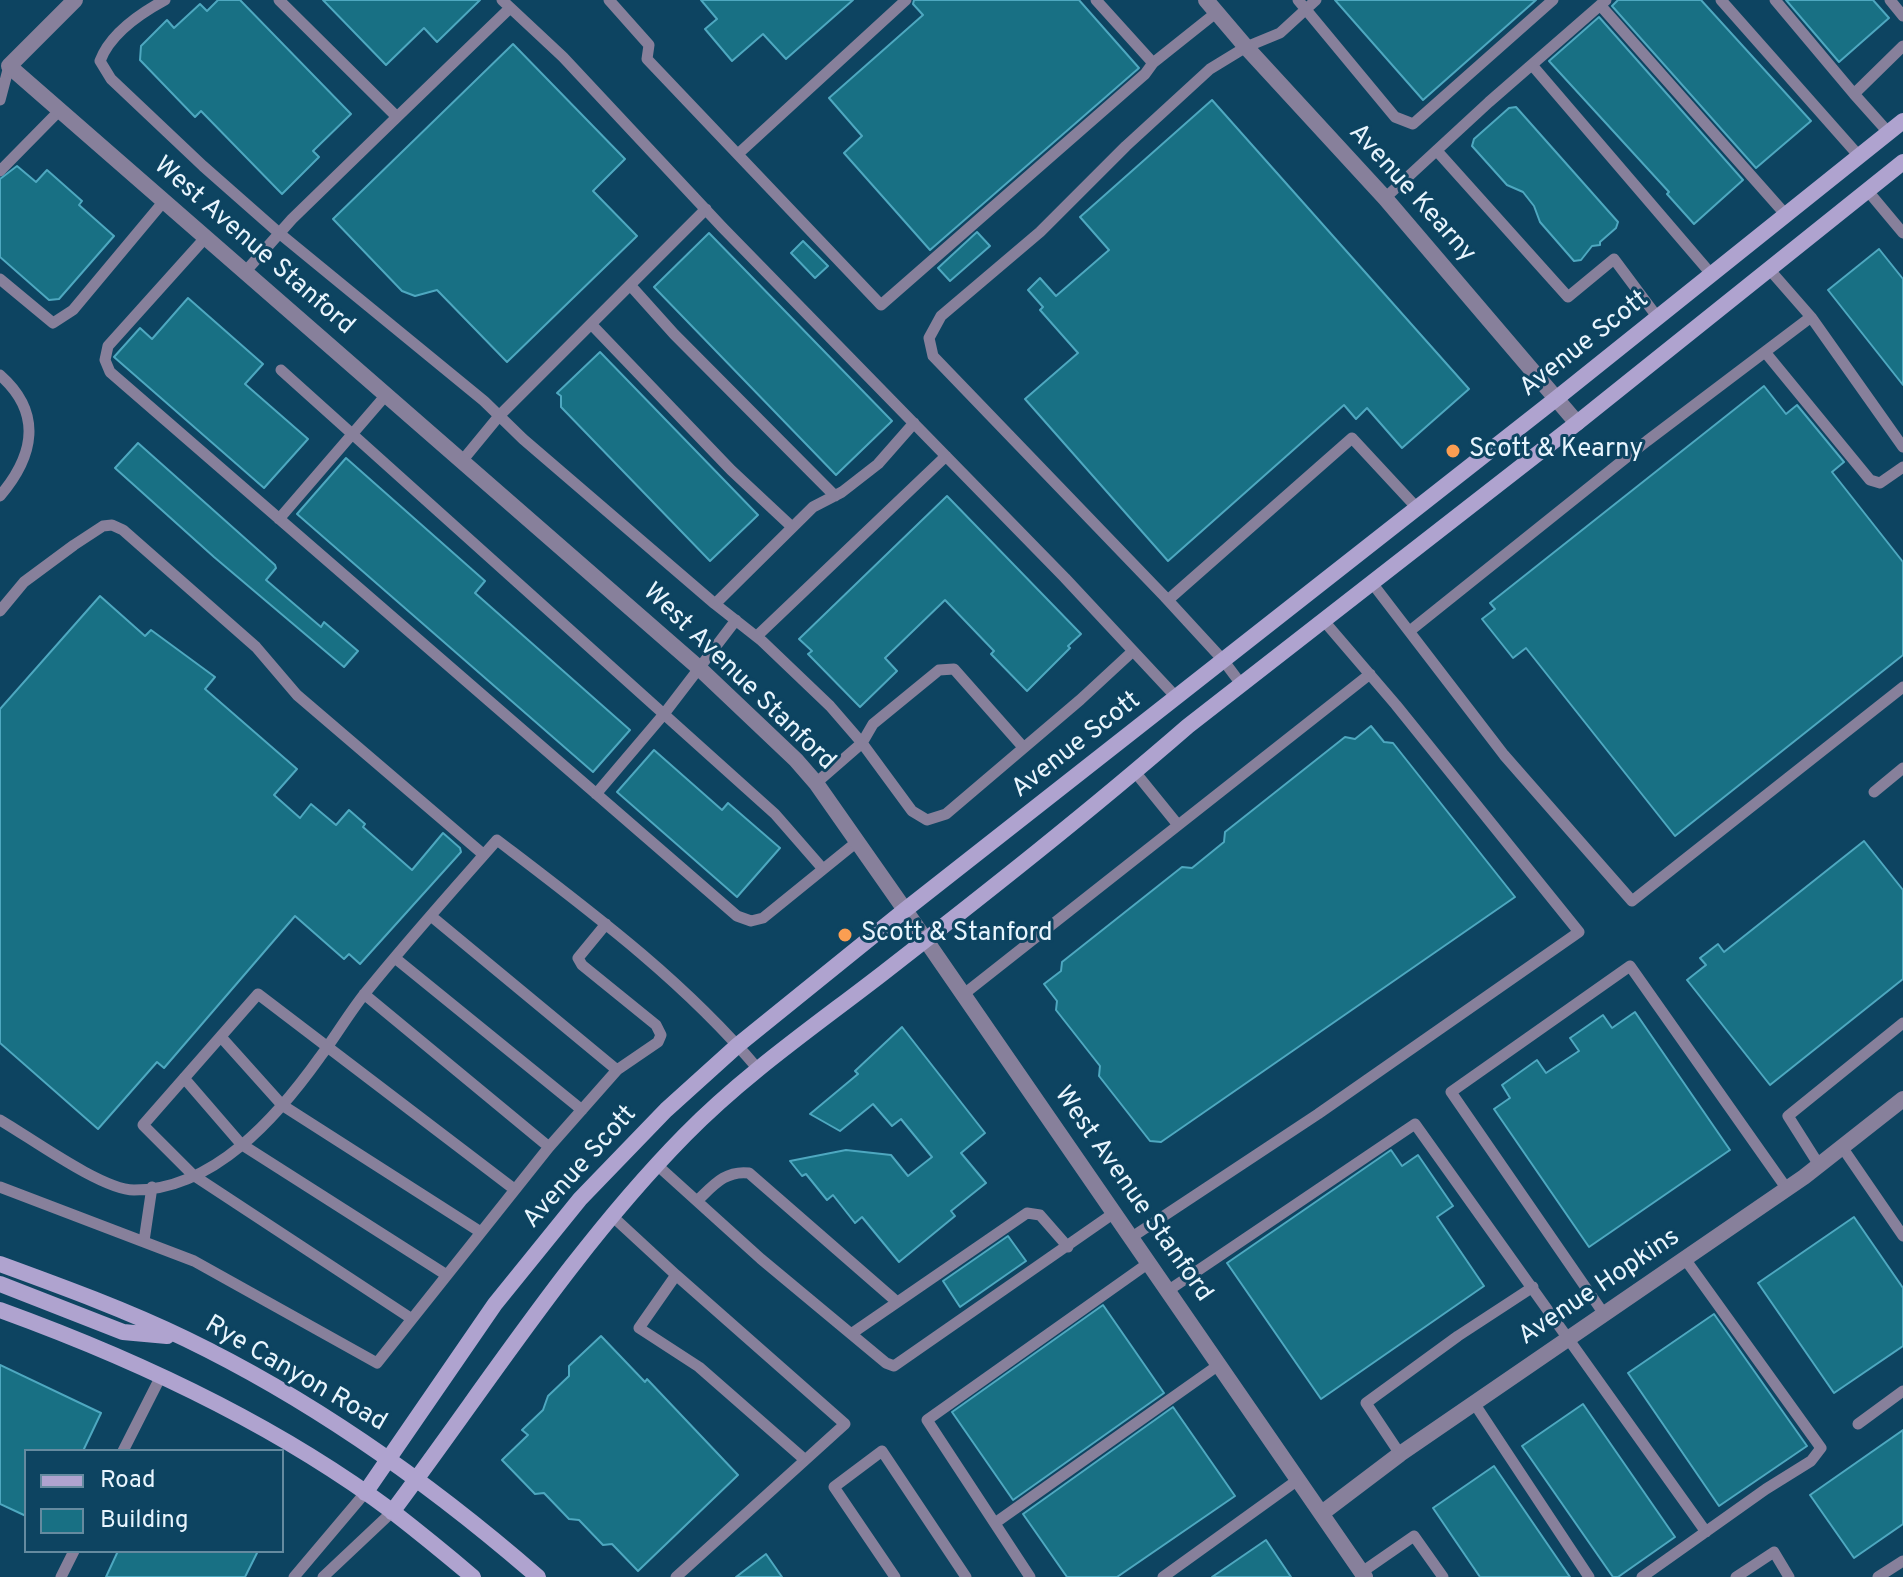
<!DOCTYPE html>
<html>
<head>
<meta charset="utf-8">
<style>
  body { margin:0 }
  #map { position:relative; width:1903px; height:1577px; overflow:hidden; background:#0d4461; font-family:Overpass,sans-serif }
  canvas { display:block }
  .legend { position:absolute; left:24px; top:1449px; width:260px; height:104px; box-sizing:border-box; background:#0d4461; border:2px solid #658ba0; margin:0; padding:10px 14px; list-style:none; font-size:24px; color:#e8f5fe }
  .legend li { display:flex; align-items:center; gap:16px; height:40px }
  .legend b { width:40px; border:2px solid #658ba0 }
</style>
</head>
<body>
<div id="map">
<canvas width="1903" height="1577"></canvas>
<ul class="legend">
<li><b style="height:10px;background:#afa3cf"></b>Road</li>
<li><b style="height:22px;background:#187084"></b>Building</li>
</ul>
</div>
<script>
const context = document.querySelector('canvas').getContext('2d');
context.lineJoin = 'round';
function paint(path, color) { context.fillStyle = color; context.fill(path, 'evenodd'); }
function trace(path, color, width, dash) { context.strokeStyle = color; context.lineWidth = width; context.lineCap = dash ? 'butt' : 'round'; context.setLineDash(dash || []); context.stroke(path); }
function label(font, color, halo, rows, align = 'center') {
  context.font = font + ' Overpass,sans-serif'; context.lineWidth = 6; context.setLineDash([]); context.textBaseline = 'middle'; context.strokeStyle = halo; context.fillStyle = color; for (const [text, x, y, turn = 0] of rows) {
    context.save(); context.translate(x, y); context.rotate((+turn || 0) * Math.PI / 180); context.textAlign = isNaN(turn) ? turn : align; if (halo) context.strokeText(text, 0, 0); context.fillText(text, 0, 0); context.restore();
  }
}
const building = new Path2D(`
  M218,0H240L351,114L313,151L319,157L282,194L201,111L195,117L140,60L141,46L167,20L174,28L200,4L207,11Z
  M323,0H480L437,42L424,28L386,65Z
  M701,0H853L786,59L763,34L732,61L705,29L717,19Z
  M914,0H1079L1139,68L930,250L844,153L862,136L829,98L923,15L913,4Z
  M1335,0H1536L1423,100Z
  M1618,0H1701L1811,121L1756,168L1612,6Z
  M1786,0H1873L1889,18L1839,62Z
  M1599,17L1743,180L1694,224L1667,194L1669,192L1549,61Z
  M513,44L625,159L593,191L637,236L507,362L437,290L415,296L402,291L333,219Z
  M1212,100L1469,389L1402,448L1367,408L1356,419L1344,405L1168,561L1025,399L1078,353L1040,310L1043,307L1028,290L1040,278L1056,296L1109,250L1080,217Z
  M1516,107L1618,222L1616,228L1600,242V245L1592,246L1581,260L1574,261L1540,222L1534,206L1523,192L1507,185L1472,146L1474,139L1509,108Z
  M17,166L36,182L47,170L82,201L79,205L114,236L59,299L49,300L0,257V179Z
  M977,232L990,246L950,281L938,268Z
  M709,233L892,421L836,475L654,287Z
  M803,241L828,266L815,278L791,253Z
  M1879,249L1903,279V385L1828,290Z
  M188,298L263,364L245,384L308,439L264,488L114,357L140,328L152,339Z
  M600,352L758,515L710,561L561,407V396L557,393Z
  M1764,386L1786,414L1797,405L1844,462L1832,472L1903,562V655L1675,836L1526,648L1513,658L1482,619L1495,609L1490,603Z
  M138,443L275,565L276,568L266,580L321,627L324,622L358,651L344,667L214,557L115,468Z
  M346,458L485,581L475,593L630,730L593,772L297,514Z
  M947,496L1081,634L1068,646L1070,648L1027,691L991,654L994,651L945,600L885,658L897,671L860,707L808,654L812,651L799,639Z
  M100,596L145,636L151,630L215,677L205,689L297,769L274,795L300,818L311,804L336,825L349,810L365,824L363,827L412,870L443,833L460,848L461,852L360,964L349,954L344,959L295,916L164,1068L157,1062L98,1129L0,1043V709Z
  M1371,726L1384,742L1393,743L1515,897L1161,1142L1150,1141L1099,1076L1100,1066L1056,1010L1057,1001L1044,984L1061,971L1062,962L1182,867L1192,868L1224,842L1225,832L1345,737L1355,739Z
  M654,750L722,810L728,803L780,848L737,897L617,792Z
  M1864,841L1903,890V979L1770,1085L1687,980L1706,965L1700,958L1718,944L1724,952Z
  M1635,1012L1730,1150L1589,1247L1494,1109L1510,1098L1502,1085L1537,1060L1546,1073L1579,1051L1570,1038L1603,1015L1612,1028Z
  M902,1027L985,1133L961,1153L986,1183L951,1211L955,1216L899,1262L862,1217L855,1223L833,1195L827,1200L806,1174L802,1176L790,1161L846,1150L891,1155L908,1176L932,1157L901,1119L892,1126L873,1104L840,1131L810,1114L858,1074L855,1071Z
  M1391,1150L1402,1166L1418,1155L1453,1206L1437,1217L1484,1286L1321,1399L1227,1263Z
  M1854,1217L1903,1288V1346L1834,1393L1758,1283Z
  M1008,1236L1026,1261L960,1307L943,1281Z
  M1103,1305L1164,1393L1013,1500L952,1412Z
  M1714,1314L1807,1446L1719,1506L1628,1373Z
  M601,1336L645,1382L647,1379L738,1475L638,1571L612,1544L603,1545L579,1520L569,1519L544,1493L535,1494L502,1460L528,1435L522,1430L543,1410L548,1396L569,1376V1366Z
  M0,1365L101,1413L83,1451H26V1516L0,1504Z
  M1583,1404L1675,1537L1618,1577H1613L1522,1446Z
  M1173,1407L1235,1496L1117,1577H1067L1023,1514Z
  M1903,1430V1524L1854,1558L1810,1495Z
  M1494,1466L1570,1577H1480L1433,1508Z
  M1266,1540L1291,1577H1212Z
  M118,1551H258L245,1577H106Z
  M766,1554L782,1577H736Z`);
const service = new Path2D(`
  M165,0C141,13 110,34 100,61L111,79L203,166L279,233L484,401L523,439L715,604L762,641L830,706L862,743L912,811L927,820L946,814L1080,700L1133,651
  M502,0L563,57L722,227L1065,578L1177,698
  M609,0L649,45L647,59L881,305L1145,74L1153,63
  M1096,0L1153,63L1217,12
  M1298,0L1395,117L1413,124L1553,0
  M1721,0L1859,156
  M1775,0L1854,94L1903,46
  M1890,0L1903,16
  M1600,5L1786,215
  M1532,65L1712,275
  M1854,94L1888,132
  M0,100L9,66
  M397,117L510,8
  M1437,151L1568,297L1614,259L1658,318
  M738,154L906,0
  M0,171L60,110
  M1867,190L1903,233
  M1385,198L1489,102L1606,0
  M206,237L108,346L105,360L110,372L737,916L751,921L763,918L858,841
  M1769,269L1811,317L1903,447
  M245,272L292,219L397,117L279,0
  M0,279L53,323L73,310L164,201
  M630,285L674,334L835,496
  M591,324L731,470L792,527
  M1765,352L1870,480L1880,483L1903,467
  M281,370L775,814L823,869
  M0,375C43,413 34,456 0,496
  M462,461L499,416L706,209
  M279,519L386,395
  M1372,583L1504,755L1632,901L1903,687
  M1168,600L1352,438L1417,508
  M715,604L813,507L842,492L878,464L914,423
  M0,611L24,582L74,545L103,526L112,525L123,530L256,647L297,695L484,855
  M1411,630L1647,441L1811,317
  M757,636L946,456
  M1241,684L1223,660L1165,597L933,356L929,338L941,316L1040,232L1126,146L1210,69L1246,47L1280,33L1316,0
  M1135,772L1178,825
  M816,783L862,743L873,724L939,670L954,669L1023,747
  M1874,792L1903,768
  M596,794L664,714L736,620
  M431,916L617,1070
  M395,958L582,1110
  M364,994L549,1147
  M964,994L1370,674
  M221,1037L282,1105L479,1231
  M184,1078L241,1144L445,1274
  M0,1120C31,1138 102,1190 134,1190C214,1190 278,1116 320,1057C336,1036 349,1013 366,992C408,940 453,890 497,840C590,911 683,980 758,1069
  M1842,1147L1903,1236
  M657,1165L761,1259L886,1363L894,1366L1114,1213
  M1819,1165L1788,1116L1903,1023
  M0,1187L194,1261L377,1363L549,1147L617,1070L658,1042L661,1035L656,1025L582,965L578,958L606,924
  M697,1201C713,1186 725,1170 749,1173L897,1302
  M611,1215L676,1275
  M1132,1237L1318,1114L1579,932L1396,705L1324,621
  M144,1241L152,1187
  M1169,1290L1415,1124L1706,1532
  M1604,1314L1451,1092L1630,966L1787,1189
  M412,1319L193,1175L143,1125L258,994L514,1189
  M851,1334L1027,1213L1040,1215L1068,1247
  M1474,1403L1589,1577
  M1858,1424L1903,1391
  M123,1451L161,1376
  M1400,1454L1366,1403L1458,1336L1533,1287
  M995,1523L1220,1364
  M1362,1572L1414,1536L1443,1577
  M61,1577L74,1551
  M294,1577L365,1493
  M323,1577L392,1512
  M676,1577L845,1424L676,1275L639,1328L699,1367L804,1459
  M895,1577L834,1487L882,1451L966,1577
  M1030,1577L927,1420L1150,1262
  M1163,1577L1299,1479
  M1642,1577L1766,1489L1811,1461L1821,1448L1685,1259
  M1736,1577L1774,1552L1789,1577
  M1878,1577L1903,1561`);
const minor = new Path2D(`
  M75,0L9,66L699,668L796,760L816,783L905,910
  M1206,0L1246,47L1385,198L1577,423
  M1322,1513L1400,1454L1804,1177L1903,1099`);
const tertiary = new Path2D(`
  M905,910L1365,1577`);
const secondary = new Path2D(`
  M0,1264C63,1287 126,1310 186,1339C314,1401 431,1484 538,1577
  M0,1284L123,1332L167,1336
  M0,1310C138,1360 275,1424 393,1512C420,1533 447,1555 473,1577
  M365,1493L495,1304L580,1199L666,1110L738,1045L905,910L1557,398L1903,121
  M392,1512C488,1384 573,1249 685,1135C745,1074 816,1025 882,974C986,893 1089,812 1188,726L1577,423L1903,162`);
const markers = [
  [1453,451,8,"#fb9e52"],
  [845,935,8,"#fb9e52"]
];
const streetNames = [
  ["Avenue Kearny",1411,194,48],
  ["West Avenue Stanford",253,247,41],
  ["Avenue Scott",1585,345,-38],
  ["West Avenue Stanford",738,678,44],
  ["Avenue Scott",1077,746,-38],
  ["Avenue Scott",581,1168,-48],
  ["West Avenue Stanford",1132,1195,55],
  ["Avenue Hopkins",1600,1288,-34],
  ["Rye Canyon Road",295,1375,30]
];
const poiNames = [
  ["Scott & Kearny",1469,451],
  ["Scott & Stanford",861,935]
];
paint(building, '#187084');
trace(building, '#4ea8c0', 2);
trace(service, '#87809b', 11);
trace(minor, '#87809b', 16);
trace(tertiary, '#87809b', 16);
trace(secondary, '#afa3cf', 16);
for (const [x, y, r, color] of markers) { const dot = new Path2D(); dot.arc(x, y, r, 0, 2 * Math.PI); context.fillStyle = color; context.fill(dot); trace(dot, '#0d4461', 3); }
label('26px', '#e8f5fe', '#0d4461', streetNames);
label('26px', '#e8f5fe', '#0d4461', poiNames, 'left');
</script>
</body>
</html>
